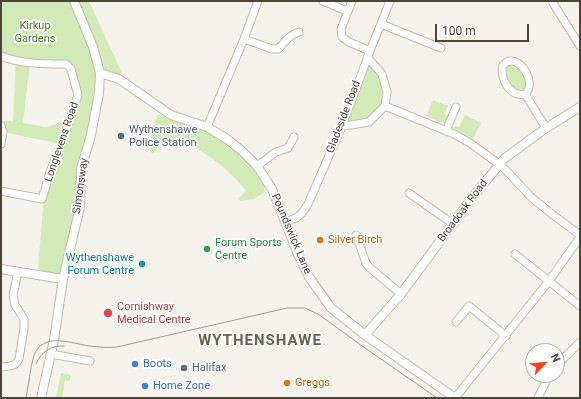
<!DOCTYPE html>
<html>
<head>
<meta charset="utf-8">
<style>
  body { margin:0 }
  #map { position:relative; width:581px; height:399px; overflow:hidden; background:#f6f3ec; font-family:Roboto,sans-serif }
  canvas { display:block }
  .frame { position:absolute; inset:0; border:2px solid #4b4439; pointer-events:none }
  .north { position:absolute; left:525px; top:343px; width:40px; height:40px; box-sizing:border-box; background:#fff; border:1px solid #b7b4b0; border-radius:50%; rotate:64deg; font-size:11px; font-weight:700; line-height:16px; text-align:center; color:#4b4439 }
  .north::after { content:''; display:block; margin:auto; width:14px; height:18px; background:#fc3f1d; clip-path:polygon(50% 0,100% 100%,50% 72%,0 100%) }
  .scale { position:absolute; left:435px; top:24px; width:94px; height:18px; box-sizing:border-box; border:2px solid #4b4439; border-top:0; padding-left:5px; font-size:12px; line-height:14px; white-space:nowrap; color:#4b4439; -webkit-text-stroke:3px #fff; paint-order:stroke }
</style>
</head>
<body>
<div id="map">
<canvas width="581" height="399"></canvas>
<div class="frame"></div>
<div class="north">N</div>
<div class="scale">100 m</div>
</div>
<script>
const context = document.querySelector('canvas').getContext('2d');
context.lineJoin = 'round';
function paint(path, color) { context.fillStyle = color; context.fill(path, 'evenodd'); }
function trace(path, color, width, dash) { context.strokeStyle = color; context.lineWidth = width; context.lineCap = dash ? 'butt' : 'round'; context.setLineDash(dash || []); context.stroke(path); }
function label(font, color, halo, rows, align = 'center') {
  context.font = font + ' Roboto,sans-serif'; context.lineWidth = 3.5; context.setLineDash([]); context.textBaseline = 'middle'; context.strokeStyle = halo; context.fillStyle = color; for (const [text, x, y, turn = 0] of rows) {
    context.save(); context.translate(x, y); context.rotate((+turn || 0) * Math.PI / 180); context.textAlign = isNaN(turn) ? turn : align; if (halo) context.strokeText(text, 0, 0); context.fillText(text, 0, 0); context.restore();
  }
}
const green = new Path2D(`
  M1,1H89L121,71L119,79L101,73L81,169L80,207L63,279L40,275L38,268L44,197L78,95L66,64L30,63L23,123L46,127L63,122L59,137L56,143L3,132L2,127L4,121H13L16,60L1,56Z
  M367,57L382,74L385,106L369,122L342,126Z
  M511,64L520,67L529,83L523,93C513,88 504,78 507,66Z
  M433,100L448,106L444,114L449,117L446,124L426,116Z
  M158,114L203,130L219,137L235,149L253,167L265,183L264,193L253,199L240,201L239,198L246,191C229,170 208,151 182,143C176,142 169,142 163,141L157,146V151L152,153L149,150L148,146Z
  M465,115L481,123L473,139L453,128L455,126L459,127Z
  M61,373L71,375L70,381L65,380L62,398H56Z`);
const minor = new Path2D(`
  M323,1L347,11
  M352,1L341,29L342,37L349,42L370,51
  M553,3L580,46
  M381,24L441,48
  M244,39L258,1
  M1,56C20,64 46,64 66,64L71,69L78,95L61,145L50,172L42,199L1,191
  M525,94C536,85 524,61 511,61C508,61 505,63 503,65C499,77 510,98 525,94L546,128
  M385,106L454,134L470,143L503,167L531,197L553,215L580,235
  M1,126L3,132L1,144
  M342,126L351,125L369,122L385,106L387,92L382,74L367,57
  M207,127L244,39L272,49H278C286,42 287,36 299,32
  M446,131L456,107
  M257,166L276,152L288,148L294,137
  M409,193L453,224
  M285,222C298,218 301,216 308,204L342,126L370,51L390,1
  M356,235L366,263L369,267L401,294
  M515,254L580,306
  M456,322L469,306L506,336
  M51,354L90,361
  M557,365L580,342
  M1,367C10,366 15,367 19,359L24,328V319L15,305L13,295L18,272
  M455,398L549,281L580,237
  M538,398L549,375`);
const tertiary = new Path2D(`
  M100,73L119,79L171,115L207,127L227,139L242,151L257,166L272,189L298,254L309,277L331,308L365,335L455,398
  M1,269L63,279
  M365,335L401,294L475,194L505,158L546,128L580,107
  M41,398L54,340L63,279L80,207L81,169L91,135L99,93L100,73L93,47L74,1`);
const tram = new Path2D(`
  M36,364C41,352 51,345 64,346
  M26,398C29,384 30,368 34,355C43,332 71,343 89,346C99,347 108,348 117,347L287,308H305L318,314L365,348L437,398`);
const markers = [
  [121,136,4,"#5c6f8a"],
  [320,240,4,"#e8710a"],
  [207,249,4,"#2e9e5b"],
  [142,264,4,"#0f9aa8"],
  [108,313,5,"#e0444e"],
  [135,364,4,"#3f7fe0"],
  [184,368,4,"#5c6f8a"],
  [287,383,4,"#e8710a"],
  [145,386,4,"#3f7fe0"]
];
const parkNames = [
  ["Kirkup",35,26],
  ["Gardens",35,39]
];
const streetNames = [
  ["Gladeside Road",344,117,-69],
  ["Longlevens Road",62,142,-71],
  ["Simonsway",81,186,-82],
  ["Broadoak Road",463,211,-53],
  ["Poundswick Lane",291,234,67]
];
const serviceNames = [
  ["Wythenshawe",129,130],
  ["Police Station",129,143],
  ["Halifax",192,368]
];
const foodNames = [
  ["Silver Birch",328,240],
  ["Greggs",295,383]
];
const leisureNames = [
  ["Forum Sports",215,243],
  ["Centre",215,256]
];
const cultureNames = [
  ["Wythenshawe",134,258],
  ["Forum Centre",134,271]
];
const healthNames = [
  ["Cornishway",117,307],
  ["Medical Centre",117,320]
];
const shopNames = [
  ["Boots",143,364],
  ["Home Zone",153,386]
];
const districtNames = [
  ["WYTHENSHAWE",260,341]
];
paint(green, '#d2eab5');
trace(minor, '#c2bbae', 9);
trace(tertiary, '#c2bbae', 10);
trace(minor, '#fff', 7);
trace(tertiary, '#fff', 8);
trace(tram, '#9a9a9a', 1);
for (const [x, y, r, color] of markers) { const dot = new Path2D(); dot.arc(x, y, r, 0, 2 * Math.PI); context.fillStyle = color; context.fill(dot); trace(dot, '#fff', 1.5); }
label('11px', '#4a7f2a', '#fff', parkNames);
label('11px', '#4b4439', '#fff', streetNames);
label('11px', '#4e5e75', '#fff', serviceNames, 'left');
label('11px', '#c56008', '#fff', foodNames, 'left');
label('11px', '#27864d', '#fff', leisureNames, 'left');
label('11px', '#0d838f', '#fff', cultureNames, 'right');
label('11px', '#be3a42', '#fff', healthNames, 'left');
label('11px', '#366cbe', '#fff', shopNames, 'left');
context.letterSpacing = '1px';
label('bold 15px', '#6e6250', '#fff', districtNames);
context.letterSpacing = '0px';
</script>
</body>
</html>
